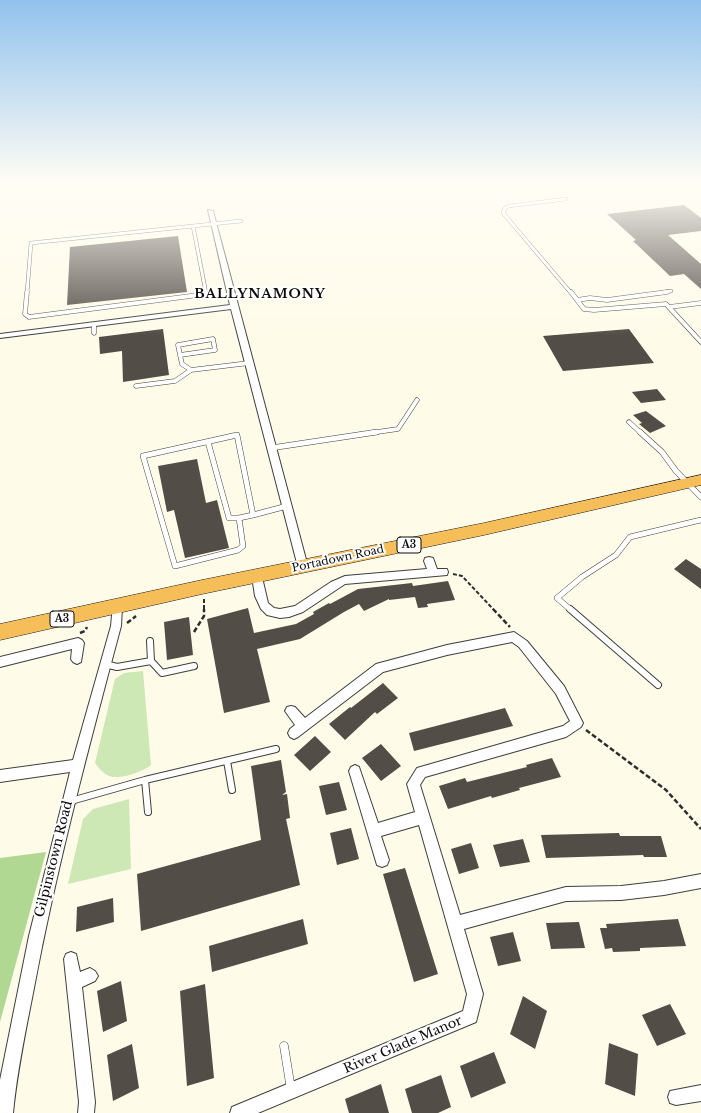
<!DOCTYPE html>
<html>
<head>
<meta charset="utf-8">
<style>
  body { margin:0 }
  canvas { display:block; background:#fffbe9 }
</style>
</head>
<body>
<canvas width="701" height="1113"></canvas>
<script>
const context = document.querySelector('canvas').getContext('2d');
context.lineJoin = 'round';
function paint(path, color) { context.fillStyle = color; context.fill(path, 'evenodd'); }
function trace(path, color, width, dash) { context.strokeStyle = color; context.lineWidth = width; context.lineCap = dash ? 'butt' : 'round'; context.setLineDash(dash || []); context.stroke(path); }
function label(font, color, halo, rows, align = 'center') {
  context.font = font + ' "Libre Baskerville",serif'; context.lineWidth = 4; context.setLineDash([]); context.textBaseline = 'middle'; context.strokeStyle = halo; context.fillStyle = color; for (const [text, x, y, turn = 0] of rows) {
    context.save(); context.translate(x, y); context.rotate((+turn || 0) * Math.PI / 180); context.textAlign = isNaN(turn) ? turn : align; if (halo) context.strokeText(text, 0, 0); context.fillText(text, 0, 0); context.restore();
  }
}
const green = new Path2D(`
  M143,671L151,765C144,771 124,778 115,777C106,777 99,769 95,763L115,679L124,673Z
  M129,799L131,869L68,884L83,819L93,809Z`);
const forest = new Path2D(`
  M46,852L0,1022V858Z`);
const building = new Path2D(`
  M684,205L701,218V231L668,235L701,264V289L684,274L670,276L633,241L636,240L607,214Z
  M178,236L187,292L67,305L70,247Z
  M163,329L169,375L123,382L122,351L100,354L99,337Z
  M629,329L654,363L563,371L543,336Z
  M657,389L666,400L641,403L632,392Z
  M646,411L666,426L650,433L639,424L642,423L633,415Z
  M197,459L206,503L217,500L229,548L185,558L174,510L167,512L158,466Z
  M686,559L701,569V589L674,569Z
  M448,581L455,600L427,604L428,607L418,608L415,597L389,600V599L364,611L359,604L344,612L300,639L257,649L270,702L224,713L207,619L248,608L254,633L296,624L314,614L313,612L329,603L330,604L358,589L412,583L413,586Z
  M189,617L193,655L167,660L164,622Z
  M383,683L398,698L377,714L375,712L345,740L329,724L350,707L351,708Z
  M505,708L513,726L414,751L409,733Z
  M315,736L331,752L310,771L294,755Z
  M381,744L401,766L381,781L362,758Z
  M552,758L561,777L519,788L520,790L492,798L491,796L448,809L439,786L465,778L467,782L527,767L526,765Z
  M281,760L286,792L282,795L287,794L290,818L286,819L300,885L141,931L137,874L261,840L251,766Z
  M339,782L347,810L326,815L319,786Z
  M351,828L359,859L337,865L330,833Z
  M619,833L620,836H661L667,857H644L643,855L546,858L541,835Z
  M523,839L530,862L500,867L493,845Z
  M471,843L479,868L459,874L451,849Z
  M405,868L438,974L414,982L383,874Z
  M113,898L114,922L76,932L77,907Z
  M303,919L308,944L212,972L209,946Z
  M678,919L686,946L640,948V951L613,952L612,948L605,949L600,928H607L606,924Z
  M579,922L585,948L551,949L546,923Z
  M513,932L521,961L498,966L490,937Z
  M121,981L127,1021L103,1032L97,991Z
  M205,984L214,1078L187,1086L180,991Z
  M523,996L547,1011L535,1049L510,1034Z
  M670,1004L686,1034L657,1046L642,1015Z
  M609,1043L638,1054L635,1096L605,1084Z
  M132,1044L139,1088L113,1101L107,1055Z
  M494,1052L506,1083L471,1098L460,1066Z
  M441,1075L451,1107L438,1113H412L405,1089Z
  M381,1084L389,1113H349L345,1099Z`);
const pathFar1 = new Path2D(`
  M453,574L462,576L494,610
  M204,599V610`);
const path = new Path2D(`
  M493,609L510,627
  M127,623L136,616
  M194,632L204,616V609
  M80,633L85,631L87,627
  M586,730L666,790L701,829`);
const serviceFar4 = new Path2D(`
  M566,199L509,206L505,208L503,213L571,293
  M193,226L206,293
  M193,226L241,221
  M27,293L31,243L193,226
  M660,293L671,291`);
const serviceFar3 = new Path2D(`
  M27,292L25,314L29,317L206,294V292
  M571,292L584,309L594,310L666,304L701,342
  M577,300L590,298L607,300L667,292
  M669,307L701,303
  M94,325V333
  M213,339L215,350L180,355L178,345Z
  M180,355L182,364L191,370L249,363
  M136,386L175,381L191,370
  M629,422L641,433
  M370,433L398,429L417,400`);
const serviceFar2 = new Path2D(`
  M640,432L662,452L676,471L701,497
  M237,435L253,515L239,518L243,546L238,550L175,566L143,456Z
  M208,442L229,518H239
  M271,448L377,432
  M253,515L287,506
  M571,610L557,598L582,577L616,555L630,537L701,520`);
const serviceFar1 = new Path2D(`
  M570,609L658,685
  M150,641L151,661L162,673L194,666
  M105,664L117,667L151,661
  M227,761L232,790
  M145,780L148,812
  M71,801L145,780L276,749`);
const service = new Path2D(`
  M284,1046L291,1089`);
const minor = new Path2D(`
  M208,210L213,211L308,567L307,570H299L298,567L231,309L0,338V334L230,305Z
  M429,557L433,558L437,569H447L448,572L447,575L345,584L303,612L289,617L280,618L267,615L261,609L255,596L252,576L253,573H261L268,603L274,608L280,609L295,606L331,582L345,576L427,569L424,561L425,558Z
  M117,603L121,604L122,607L121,626C89,746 57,865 34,988C26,1029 17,1071 13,1113H0V1080L29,936L70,772L0,782V770L73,760L111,626L113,604Z
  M514,632L527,641L564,686L583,723L581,727L566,737L425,777L420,785L460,915L566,887L621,886L664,881L701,874V888L664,895L621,900L566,901L464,929L483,994L476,1022L258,1113H230L232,1107L463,1011L467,994L419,825L381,836L389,860L387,865L382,867L377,865L349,771L351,767L355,765L359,767L378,823L415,812L407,784L417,768L563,726L570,721L556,694L519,647L512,642L447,655L383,672L298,737L294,739L290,737L288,733L290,729L295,725L285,711L287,707L291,706L295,707L305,718L376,664L447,645Z
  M78,638L82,640L84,643L81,662L77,664L73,662L71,659L72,649L0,667V657Z
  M71,952L76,954L80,972L90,968L95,971L98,976L95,981L82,987L95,1102L94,1113H78L79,1102L64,959L66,954Z
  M701,1085V1101L676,1105L670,1103L668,1097L670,1091Z`);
const trunk = new Path2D(`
  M701,475V485L484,535L202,594L0,640V624L202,580L484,523Z`);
const shields = [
  [409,545,24],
  [62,619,24]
];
const shieldNames = [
  ["A3",409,545],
  ["A3",62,619]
];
const streetNames = [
  ["Portadown Road",338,559,-12]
];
const farDistrictnames = [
  ["BALLYNAMONY",260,294]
];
const nearStreetnames = [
  ["Gilpinstown Road",54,859,-76],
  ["River Glade Manor",403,1045,-23]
];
paint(green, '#cde8b4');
paint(forest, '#b0d893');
paint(building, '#534d47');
trace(serviceFar4, '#3e3e3e', 4);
trace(serviceFar3, '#3e3e3e', 5);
trace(serviceFar2, '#3e3e3e', 6);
trace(serviceFar1, '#3e3e3e', 8);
trace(service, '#3e3e3e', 9);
trace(minor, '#3e3e3e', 2);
trace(trunk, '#1c1c1c', 1);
trace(pathFar1, '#2d2d2d', 2, [4, 2]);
trace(path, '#2d2d2d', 2.5, [5, 2.5]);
trace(serviceFar4, '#fff', 3);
trace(serviceFar3, '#fff', 4);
trace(serviceFar2, '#fff', 5);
trace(serviceFar1, '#fff', 6);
trace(service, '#fff', 8);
paint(minor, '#fff');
paint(trunk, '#f6be59');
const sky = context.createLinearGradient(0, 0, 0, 336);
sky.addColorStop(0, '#91c2ed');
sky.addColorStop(0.54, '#fffdf5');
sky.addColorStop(1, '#fffdf500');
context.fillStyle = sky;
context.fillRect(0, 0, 701, 336);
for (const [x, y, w] of shields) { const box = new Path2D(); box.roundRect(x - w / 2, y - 8, w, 16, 3); context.fillStyle = '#fff'; context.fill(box); trace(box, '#0b0b0b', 1); }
label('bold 10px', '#0b0b0b', null, shieldNames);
label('11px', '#0b0b0b', '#fff', streetNames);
context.letterSpacing = '1px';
label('bold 13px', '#0b0b0b', '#fff', farDistrictnames);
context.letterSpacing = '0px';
label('13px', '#0b0b0b', '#fff', nearStreetnames);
</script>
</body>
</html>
